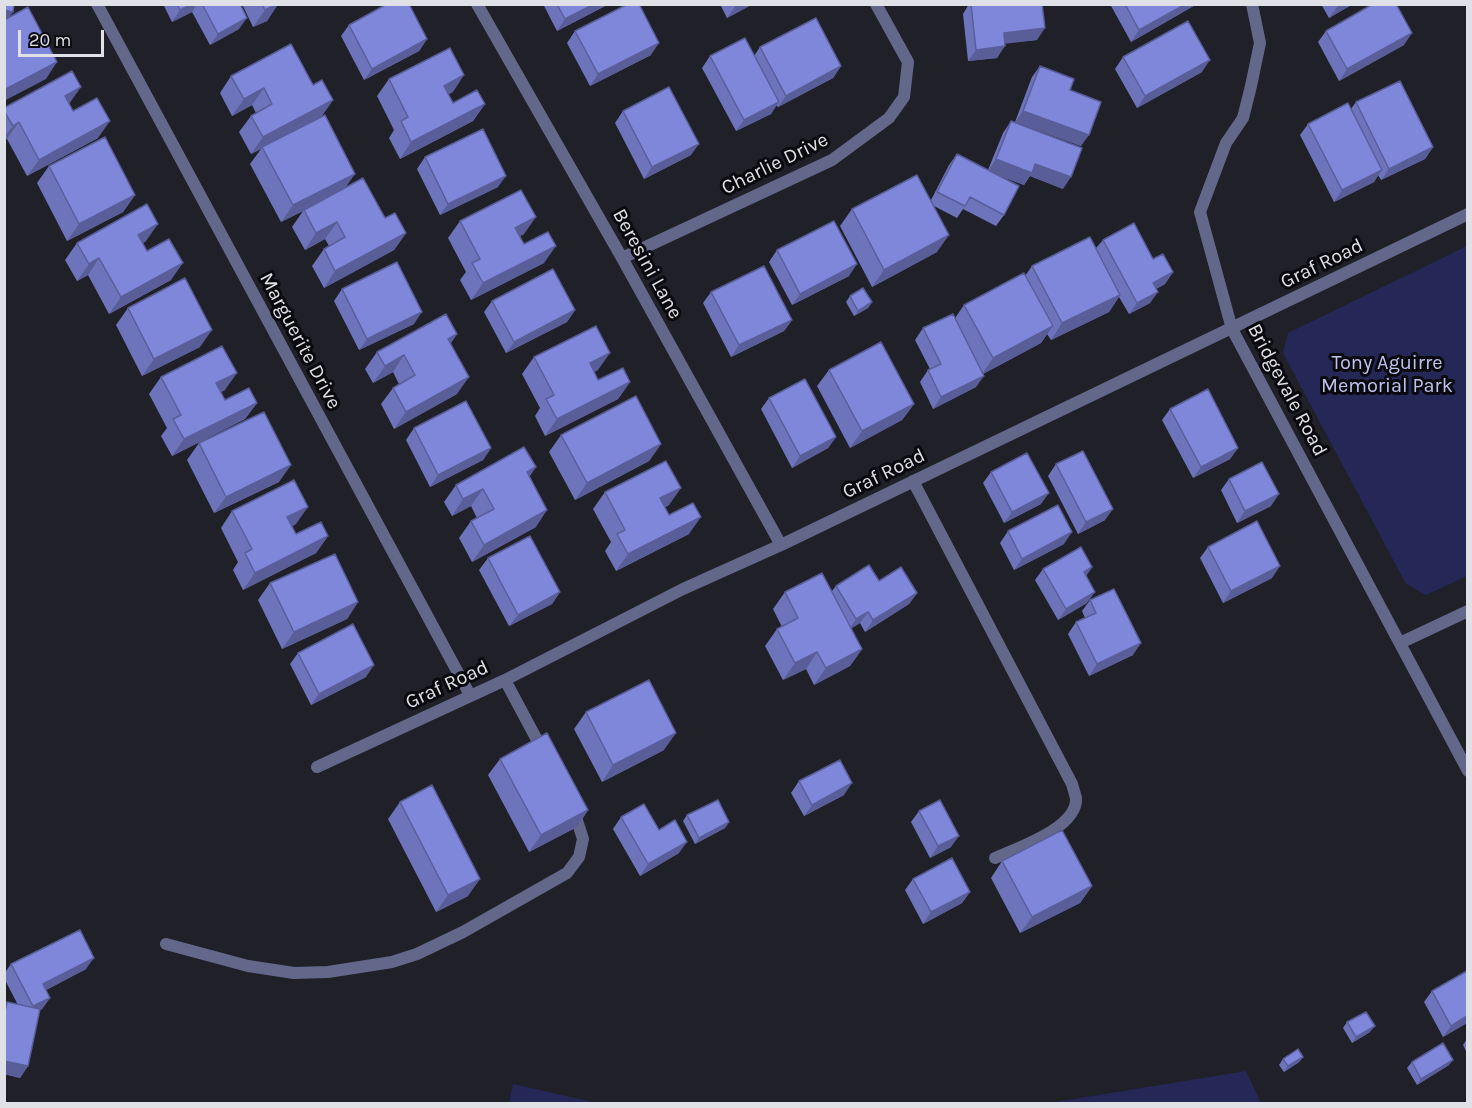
<!DOCTYPE html>
<html>
<head>
<meta charset="utf-8">
<style>
  body { margin:0 }
  #map { position:relative; width:1472px; height:1108px; overflow:hidden; background:#1f2028; font-family:Karla,sans-serif }
  canvas { display:block }
  .frame { position:absolute; inset:0; border:6px solid #e0e1e6; pointer-events:none }
  .scale { position:absolute; left:18px; top:30px; width:86px; height:27px; box-sizing:border-box; border:3px solid #e0e1e6; border-top:0; padding-left:8px; font-size:18px; line-height:21px; white-space:nowrap; color:#e0e1e6; -webkit-text-stroke:4px #0a0a0e; paint-order:stroke }
</style>
</head>
<body>
<div id="map">
<canvas width="1472" height="1108"></canvas>
<div class="frame"></div>
<div class="scale">20 m</div>
</div>
<script>
const context = document.querySelector('canvas').getContext('2d');
context.lineJoin = 'round';
function paint(path, color) { context.fillStyle = color; context.fill(path, 'evenodd'); }
function trace(path, color, width, dash) { context.strokeStyle = color; context.lineWidth = width; context.lineCap = dash ? 'butt' : 'round'; context.setLineDash(dash || []); context.stroke(path); }
function label(font, color, halo, rows, align = 'center') {
  context.font = font + ' Karla,sans-serif'; context.lineWidth = 6; context.setLineDash([]); context.textBaseline = 'middle'; context.strokeStyle = halo; context.fillStyle = color; for (const [text, x, y, turn = 0] of rows) {
    context.save(); context.translate(x, y); context.rotate((+turn || 0) * Math.PI / 180); context.textAlign = isNaN(turn) ? turn : align; if (halo) context.strokeText(text, 0, 0); context.fillText(text, 0, 0); context.restore();
  }
}
const green = new Path2D(`
  M1467,246V576L1426,595L1406,584L1283,353L1288,333Z
  M1246,1071L1261,1103H1049Z
  M513,1084L597,1103H509Z`);
const lane = new Path2D(`
  M913,481L1072,784C1073,788 1075,794 1076,798C1078,828 1017,848 995,858`);
const street = new Path2D(`
  M97,4L470,695
  M477,4L622,258L781,545
  M1252,4L1260,43L1251,86L1243,118L1226,143L1200,212L1232,329L1468,771
  M622,258L832,160L889,118L904,97L908,62L876,4
  M1400,643L1468,611
  M505,680L544,753
  M317,767L505,680L683,589L781,545L1468,214
  M166,944L248,966L294,973L328,972L392,962L417,954L463,932L567,873L579,857L583,839L574,811`);
const wall = new Path2D(`
  M163,4H240L239,29L210,45L192,12L172,22Z
  M242,4H278L267,21L253,27Z
  M543,4H609L557,31Z
  M720,4H753L727,18Z
  M969,4H1042L1037,40L1005,43L997,58L968,61L963,14Z
  M1110,4H1197L1131,42Z
  M1321,4H1353L1329,18Z
  M349,25L427,39L419,51L364,80L341,36Z
  M575,31L651,55L590,86L567,43Z
  M1326,31L1404,45L1339,81L1318,42Z
  M760,47L841,66L833,78L778,107L776,105L771,114L736,131L702,68L710,56H754Z
  M1123,57L1202,72L1137,108L1115,69Z
  M1040,66L1070,90L1081,146L1015,122L1032,77Z
  M231,76L313,85L333,100L321,117L346,188L406,233L394,250L324,288L312,266L324,249L329,246L325,239L305,250L292,227L303,211L281,222L250,164L261,149L251,154L239,132L251,116L256,113L252,105L232,116L220,93Z
  M389,79L453,92L448,94L453,103L485,104L473,121L400,159L389,138L394,130L377,96Z
  M1356,102L1433,147L1425,159L1381,180L1378,175L1374,182L1334,202L1300,135L1308,124L1351,109Z
  M69,104L73,111L98,138L27,176L7,139L4,140V108Z
  M623,111L691,155L644,179L615,123Z
  M1011,121L1063,189L1030,176L1024,185L997,175L1004,215L996,226L963,209L957,218L934,206L937,252L872,287L840,226L852,209L931,200L949,165L957,154L988,170L1003,133Z
  M425,157L498,187L440,215L417,169Z
  M49,166L135,195L123,212L67,241L37,183Z
  M460,221L524,234L520,236L524,244L544,263L471,300L460,280L466,272L448,238Z
  M1103,240L1153,259L1173,272L1165,284L1156,289L1150,303L1129,314L1119,297L1109,312L1051,340L1047,334L1041,343L983,374L976,387L933,409L920,382L928,370L930,369L915,340L923,328L955,318L964,305L1025,276L1032,266L1096,248Z
  M146,241L143,243L147,251L171,280L109,314L88,275L77,281L65,260L77,243Z
  M777,250L849,276L792,305L769,262Z
  M342,289L414,324L359,350L334,301Z
  M711,292L792,320L784,331L731,357L703,303Z
  M850,296L872,302L868,308L854,316L846,302Z
  M492,301L575,310L567,322L506,353L484,312Z
  M128,308L200,347L142,376L116,325Z
  M457,334L451,343L457,394L394,429L381,404L393,388L399,384L393,372L373,383L365,369L377,352Z
  M534,357L598,370L594,372L598,380L630,382L618,399L545,436L535,416L540,408L522,374Z
  M829,370L914,404L902,420L850,448L817,386Z
  M161,377L225,390L221,392L225,400L257,403L245,419L172,456L161,436L167,428L149,394Z
  M769,398L836,437L828,448L792,468L761,409Z
  M1170,409L1238,448L1230,459L1193,478L1162,420Z
  M414,428L491,448L483,460L430,487L406,440Z
  M561,435L661,444L649,461L575,500L549,452Z
  M199,443L279,482L214,513L187,460Z
  M1056,464L1105,520L1078,534L1048,476Z
  M536,467L529,477L536,527L472,562L459,538L471,521L477,518L471,506L452,516L444,502L456,485Z
  M991,472L1041,504L1004,523L983,483Z
  M1229,479L1271,506L1237,523L1221,490Z
  M605,492L669,505L665,507L669,515L689,534L616,571L605,551L611,542L593,509Z
  M232,511L296,524L292,526L296,534L328,536L316,553L243,590L233,570L238,562L221,528Z
  M1008,531L1064,544L1014,570L1000,543Z
  M1208,547L1272,578L1223,603L1200,558Z
  M488,558L560,592L552,604L509,626L479,570Z
  M1092,567L1086,576L1087,603L1058,620L1035,580L1043,569Z
  M879,581L917,593L909,604L865,632L860,623L851,628L862,649L850,666L814,685L806,669L783,680L765,646L777,629L782,627L773,609L785,592L832,591L836,586Z
  M270,583L358,602L347,619L282,649L258,600Z
  M1090,600L1133,655L1089,676L1068,634L1076,622L1085,618L1082,611Z
  M298,653L366,677L311,705L290,664Z
  M586,712L664,750L602,782L574,729Z
  M500,759L588,810L577,827L529,852L488,775Z
  M799,781L844,795L804,816L791,793Z
  M400,802L468,896L436,912L388,819Z
  M919,811L951,847L930,858L911,822Z
  M687,815L729,822L725,828L695,844L683,821Z
  M621,817L659,830L679,853L640,876L613,829Z
  M1002,861L1092,886L1080,903L1020,933L991,878Z
  M913,879L970,892L962,903L923,924L905,890Z
  M11,964L86,969L46,990L50,998L42,1009L40,1010L28,1066L20,1078L4,1074V1006L7,1002L18,1005L4,978V974Z
  M1467,971V1023L1443,1037L1424,1002L1432,991Z
  M1347,1022L1370,1032L1352,1043L1343,1028Z
  M1467,1039V1053L1463,1045Z
  M1303,1057L1299,1062L1284,1072L1279,1065L1283,1059Z
  M1412,1062L1449,1065L1417,1085L1407,1068Z`);
const shadedWall = new Path2D(`
  M192,4H197L192,12L172,22L180,10Z
  M277,4H278L267,21L253,27L265,10Z
  M594,4H609L557,31L565,19Z
  M737,4H753L727,18Z
  M1186,4H1197L1131,42L1139,30Z
  M1341,4H1353L1329,18L1337,7Z
  M4,10L13,12L5,23H4Z
  M247,18L239,29L210,45L218,34Z
  M1045,28L1037,40L995,45L1004,33Z
  M1412,33L1404,45L1339,81L1347,69Z
  M427,39L419,51L364,80L372,69Z
  M659,43L651,55L590,86L598,74Z
  M1005,46L997,58L968,61L976,50Z
  M1210,60L1202,72L1137,108L1145,96Z
  M57,62L46,79L4,101V90Z
  M841,66L833,78L778,107L786,96Z
  M464,75L453,92L432,103L444,86Z
  M81,87L69,104L65,96Z
  M264,88L252,105L232,116L244,99Z
  M333,100L321,117L262,147L261,149L251,154L263,137Z
  M779,102L771,114L736,131L744,120Z
  M485,104L473,121L400,159L411,142Z
  M1023,111L1089,135L1081,146L1015,122Z
  M110,121L98,138L27,176L39,160Z
  M19,122L7,139L4,140V137L13,126Z
  M699,144L691,155L644,179L652,167Z
  M1433,147L1425,159L1381,180L1389,169Z
  M996,159L1035,164L1071,177L1063,189L1030,176L1024,185L988,171Z
  M1382,170L1374,182L1334,202L1342,190Z
  M355,174L343,191L281,222L293,205Z
  M506,176L498,187L440,215L448,204Z
  M135,195L123,212L67,241L79,224Z
  M536,217L524,234L503,244L515,228Z
  M337,222L325,239L305,250L316,233Z
  M158,224L146,241L126,252L138,235Z
  M406,233L394,250L324,288L335,271Z
  M949,235L937,252L872,287L884,270Z
  M556,246L544,263L471,300L483,283Z
  M99,258L88,275L77,281L89,264Z
  M183,263L171,280L109,314L121,297Z
  M857,264L849,276L792,305L800,294Z
  M1173,272L1165,284L1145,295L1153,283Z
  M1158,292L1150,303L1129,314L1137,303Z
  M1120,295L1109,312L1051,340L1062,323Z
  M872,302L868,308L854,316L858,311Z
  M575,310L567,322L506,353L514,342Z
  M422,312L414,324L359,350L367,339Z
  M792,320L784,331L731,357L739,345Z
  M1053,326L1041,343L981,375L993,358Z
  M212,330L200,347L142,376L154,359Z
  M457,334L446,350L448,339Z
  M610,353L598,370L578,380L590,363Z
  M404,355L393,372L373,383L385,366Z
  M237,373L225,390L204,400L216,383Z
  M984,376L976,387L933,409L941,397Z
  M469,377L457,394L394,429L406,412Z
  M630,382L618,399L545,436L557,419Z
  M257,403L245,419L172,456L184,439Z
  M914,404L902,420L850,448L862,431Z
  M836,437L828,448L792,468L800,456Z
  M661,444L649,461L575,500L587,483Z
  M491,448L483,460L430,487L438,475Z
  M1238,448L1230,459L1193,478L1201,467Z
  M291,465L279,482L214,513L226,497Z
  M536,467L524,484L527,472Z
  M681,488L669,505L648,515L660,498Z
  M483,489L471,506L452,516L463,499Z
  M1049,493L1041,504L1004,523L1012,512Z
  M1279,494L1271,506L1237,523L1245,511Z
  M308,507L296,524L276,534L287,517Z
  M1113,509L1105,520L1078,534L1086,522Z
  M547,510L536,527L472,562L484,545Z
  M701,517L689,534L616,571L628,554Z
  M1072,532L1064,544L1014,570L1022,559Z
  M328,536L316,553L243,590L255,573Z
  M1280,566L1272,578L1223,603L1231,591Z
  M1092,567L1084,579V572Z
  M560,592L552,604L509,626L518,615Z
  M1095,592L1087,603L1058,620L1066,609Z
  M917,593L909,604L865,632L873,620Z
  M358,602L347,619L282,649L294,632Z
  M868,612L860,623L848,631L856,619Z
  M1141,643L1133,655L1089,676L1097,664Z
  M862,649L850,666L814,685L826,668Z
  M817,652L806,669L783,680L795,663Z
  M374,665L366,677L311,705L319,694Z
  M676,733L664,750L602,782L613,765Z
  M852,783L844,795L804,816L812,805Z
  M588,810L577,827L529,852L541,835Z
  M729,822L725,828L695,844L699,838Z
  M959,836L951,847L930,858L938,846Z
  M687,842L679,853L640,876L648,864Z
  M480,879L468,896L436,912L448,895Z
  M1092,886L1080,903L1020,933L1032,917Z
  M970,892L962,903L923,924L931,912Z
  M94,958L86,969L35,996L43,984Z
  M50,998L42,1009L25,1018L33,1006Z
  M1467,1016V1023L1443,1037L1451,1026Z
  M1375,1026L1370,1032L1352,1043L1356,1037Z
  M1303,1057L1299,1062L1284,1072L1288,1066Z
  M1453,1060L1449,1065L1417,1085L1421,1079Z
  M4,1061L28,1066L20,1078L4,1074Z`);
const building = new Path2D(`
  M4,4H14L13,12L4,10Z
  M177,4H192L180,10Z
  M202,4H240L247,18L218,34Z
  M262,4H277L265,10Z
  M387,4H409L427,39L372,69L349,25Z
  M557,4H594L565,19Z
  M628,4H639L659,43L598,74L575,31Z
  M971,4H1042L1045,28L1004,33L1005,46L976,50Z
  M1125,4H1186L1139,30Z
  M1373,4H1396L1412,33L1347,69L1326,31Z
  M28,7L57,62L4,90V20Z
  M816,18L841,66L786,96L760,47Z
  M1188,21L1210,60L1145,96L1123,57Z
  M745,38L779,102L744,120L710,56Z
  M291,44L313,85L322,80L333,100L263,137L251,116L272,104L264,88L244,99L231,76Z
  M450,48L464,75L444,86L453,103L477,90L485,104L411,142L401,121L408,117L389,79Z
  M1040,66L1074,79L1070,90L1101,102L1089,135L1023,111Z
  M72,71L81,87L65,96L73,111L97,98L110,121L39,160L19,122L13,126L4,111V108Z
  M1400,81L1433,147L1389,169L1356,102Z
  M669,87L699,144L652,167L623,111Z
  M1348,103L1382,170L1342,190L1308,124Z
  M325,115L355,174L293,205L262,147Z
  M1011,121L1082,148L1071,177L1035,164L1032,173L996,159Z
  M483,129L506,176L448,204L425,157Z
  M105,137L135,195L79,224L49,166Z
  M957,154L1019,186L1004,215L970,197L965,206L937,192Z
  M917,175L949,235L884,270L852,209Z
  M363,178L385,218L395,213L406,233L335,271L324,249L345,237L337,222L316,233L304,210Z
  M521,190L536,217L515,228L524,244L548,232L556,246L483,283L472,263L480,259L460,221Z
  M147,204L158,224L138,235L147,251L169,239L183,263L121,297L99,258L89,264L77,243Z
  M834,221L857,264L800,294L777,250Z
  M1134,223L1153,259L1163,254L1173,272L1153,283L1158,292L1137,303L1103,240Z
  M1090,237L1120,295L1062,323L1032,266Z
  M397,262L422,312L367,339L342,289Z
  M764,266L792,320L739,345L711,292Z
  M553,269L575,310L514,342L492,301Z
  M1024,273L1053,326L993,358L964,305Z
  M185,278L212,330L154,359L128,308Z
  M863,288L872,302L858,311L850,296Z
  M446,314L457,334L448,339L469,377L406,412L393,388L415,375L404,355L385,366L377,352Z
  M953,314L984,376L941,397L928,370L941,364L923,328Z
  M596,326L610,353L590,363L598,380L623,368L630,382L557,419L546,399L554,395L534,357Z
  M881,342L914,404L862,431L829,370Z
  M222,346L237,373L216,383L225,400L249,388L257,403L184,439L173,419L181,415L161,377Z
  M805,379L836,437L800,456L769,398Z
  M1208,389L1238,448L1201,467L1170,409Z
  M636,396L661,444L587,483L561,435Z
  M466,401L491,448L438,475L414,428Z
  M264,412L291,465L226,497L199,443Z
  M524,447L536,467L527,472L547,510L484,545L471,521L494,509L483,489L463,499L456,485Z
  M1083,451L1113,509L1086,522L1056,464Z
  M1027,453L1049,493L1012,512L991,472Z
  M666,461L681,488L660,498L669,515L693,503L701,517L628,554L617,534L625,530L605,492Z
  M1262,462L1279,494L1245,511L1229,479Z
  M294,480L308,507L287,517L296,534L321,522L328,536L255,573L245,553L252,549L232,511Z
  M1058,505L1072,532L1022,559L1008,531Z
  M1257,521L1280,566L1231,591L1208,547Z
  M530,536L560,592L518,615L488,558Z
  M1081,547L1092,567L1084,572L1095,592L1066,609L1043,569Z
  M335,554L358,602L294,632L270,583Z
  M869,565L879,581L901,567L917,593L873,620L868,612L856,619L836,586Z
  M822,573L862,649L826,668L817,652L795,663L777,629L798,618L785,592Z
  M1114,589L1141,643L1097,664L1076,622L1096,613L1090,600Z
  M353,624L374,665L319,694L298,653Z
  M649,680L676,733L613,765L586,712Z
  M547,733L588,810L541,835L500,759Z
  M840,760L852,783L812,805L799,781Z
  M432,785L480,879L448,895L400,802Z
  M718,800L729,822L699,838L687,815Z
  M940,800L959,836L938,846L919,811Z
  M644,804L659,830L675,820L687,842L648,864L621,817Z
  M1062,830L1092,886L1032,917L1002,861Z
  M952,858L970,892L931,912L913,879Z
  M80,930L94,958L43,984L50,998L33,1006L11,964Z
  M1467,971V1016L1451,1026L1432,991Z
  M7,1002L40,1009L28,1066L4,1061V1016Z
  M1366,1012L1375,1026L1356,1037L1347,1022Z
  M1443,1043L1453,1060L1421,1079L1412,1062Z
  M1298,1049L1303,1057L1288,1066L1283,1059Z`);
const streetNames = [
  ["Charlie Drive",775,164,-26],
  ["Beresini Lane",647,264,61],
  ["Graf Road",1322,264,-26],
  ["Marguerite Drive",300,341,62],
  ["Bridgevale Road",1287,390,62],
  ["Graf Road",884,474,-26],
  ["Graf Road",447,685,-25]
];
const parkNames = [
  ["Tony Aguirre",1387,363],
  ["Memorial Park",1387,386]
];
paint(green, '#252757');
trace(lane, '#63688b', 12);
trace(street, '#63688b', 12);
paint(wall, '#6d74bb');
paint(shadedWall, '#595e99');
paint(building, '#7f87da');
trace(building, '#595e99', 1.5);
label('20px', '#e0e1e6', '#0a0a0e', streetNames);
label('20px', '#bdc4ef', '#0a0a0e', parkNames);
</script>
</body>
</html>
